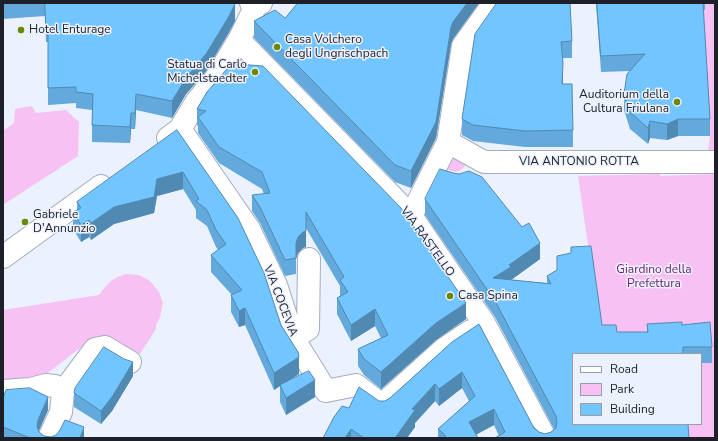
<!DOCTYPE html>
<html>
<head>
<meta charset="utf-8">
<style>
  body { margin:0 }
  #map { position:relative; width:718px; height:441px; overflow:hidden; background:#ecf1fe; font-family:"Nunito Sans",sans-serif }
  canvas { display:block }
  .frame { position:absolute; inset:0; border:4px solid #1d2028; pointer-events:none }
  .legend { position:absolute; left:572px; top:353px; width:130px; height:72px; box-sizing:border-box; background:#ecf1fe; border:1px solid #999da8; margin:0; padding:5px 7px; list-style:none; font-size:12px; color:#1d2028 }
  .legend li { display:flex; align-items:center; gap:8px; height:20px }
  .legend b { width:20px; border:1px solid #999da8 }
</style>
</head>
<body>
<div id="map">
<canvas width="718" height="441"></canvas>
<div class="frame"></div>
<ul class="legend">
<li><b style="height:5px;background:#fff"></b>Road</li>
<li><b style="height:11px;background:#f8c1f4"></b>Park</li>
<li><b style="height:11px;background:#73c5ff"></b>Building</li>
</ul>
</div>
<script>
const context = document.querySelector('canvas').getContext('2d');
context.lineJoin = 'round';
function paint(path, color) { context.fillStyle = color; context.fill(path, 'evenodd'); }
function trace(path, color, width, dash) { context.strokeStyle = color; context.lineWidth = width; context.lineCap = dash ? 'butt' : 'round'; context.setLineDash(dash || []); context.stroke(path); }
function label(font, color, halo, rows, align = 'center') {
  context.font = font + ' "Nunito Sans",sans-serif'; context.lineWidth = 3; context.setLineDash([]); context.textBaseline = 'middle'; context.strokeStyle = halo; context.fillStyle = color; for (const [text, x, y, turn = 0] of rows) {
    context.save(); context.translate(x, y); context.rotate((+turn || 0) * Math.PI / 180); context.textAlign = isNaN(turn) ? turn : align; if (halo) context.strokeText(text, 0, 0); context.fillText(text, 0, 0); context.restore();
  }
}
const green = new Path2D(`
  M704,3H715L714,150H708L710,136L693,11Z
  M32,106L36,113L66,110L79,122L78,156L3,205V131L14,123L15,109Z
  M453,153L466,164C462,173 453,174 446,168Z
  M660,174V176L715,174V438H688L632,424H701V354L602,342L578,176Z
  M126,274L139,275L150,281L159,292L163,303L160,317L156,325V329L140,354L106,336L84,345L45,375L3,381V310L99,295C108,283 112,278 126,274Z`);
const minor = new Path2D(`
  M239,40L411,216L484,323L545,438
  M180,129L249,229L276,285L293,338L326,391L356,385L382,405L444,349L471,331
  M168,138L180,129L197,101L216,78L239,40L257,3
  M448,142L484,162H715
  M411,216L448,142L463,46L494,3
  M3,257L101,186
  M293,338L308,329L309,259
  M3,391L31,389L46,385L55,386L63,392L61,412L49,438
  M63,392L95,349L105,347L130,362`);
const major = new Path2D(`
  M251,3L257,5L261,3`);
const wall = new Path2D(`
  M3,3H232L235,21L228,34L206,71L186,94L172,118L136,110L135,129H131L130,143L92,142V110L76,108V103L48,105V42H46L45,16L3,19Z
  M298,3H479L453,39L451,44L436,138L411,188L395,182L254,38V21L285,18Z
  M497,3L572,41V58H563V84L573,130V147H525L473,141L462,135V119Z
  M596,3H705V10H703L710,119V136H678L667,140L650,138L648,144L630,129L624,110V94L630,71L601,72Z
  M207,92L466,319L436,340L381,389L364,375L358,366V349L381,338L375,326L351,341L337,314V298L340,296V286L306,228V247L303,248L298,253L296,259V274L285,276L260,223L252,211V195L264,194L262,189L219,163L198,133V126L197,125V109Z
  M177,130L281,325L299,374L288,381L315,397L286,415L280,402V386L274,390L245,325L239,327L231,312V295H232L211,272V255L218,250L216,247L207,226L196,218V210L183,189L157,196L154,213L114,224L91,240L89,237L81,242L73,229V212L77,210V202Z
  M425,199L540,259L511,280L547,283V276L557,271V256L602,325L617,332H647V324L682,325L712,347V363H701V354H573V424L689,438L499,436L494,425L476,435L478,438H438V429L469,401L462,388L439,406L435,401L415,423V427L407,438H323L349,408L379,401H385L390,398L452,342L539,432L545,434L551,432L554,429L495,317L425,215Z
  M133,376L112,411L101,424L74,407V393Z
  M3,398L48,410L38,431L39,432L44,436L51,437L84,438H3Z`);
const shadedWall = new Path2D(`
  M467,3H479L453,39L451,44L436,138L411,188V171L451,27L453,22Z
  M235,4V21L228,34L206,71L186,94L172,118V101L186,78Z
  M563,63V79L562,101V84Z
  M136,94V110L135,129V113Z
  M131,113V129L130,143V127Z
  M678,119V136L667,140V124Z
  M650,121V138L648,144V128Z
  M183,172V189L157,196L154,213L114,224L91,240V223L157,179Z
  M89,220V237L81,242V225Z
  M306,231V247L303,248L298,253L296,259V274V243L298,237L303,232Z
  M540,243V259L511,280L493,278L509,265Z
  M466,303V319L436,340L381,389V372L436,323Z
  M245,308V325L239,327V311Z
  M375,309V326L351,341V325Z
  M299,357V374L280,386V385V386L274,390V373Z
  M133,362V376L112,411L101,424V411Z
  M462,372V388L439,406V389Z
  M315,380V397L286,415V398Z
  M435,384V401L415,423V427L407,438H395L412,409Z
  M48,397V410L38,433L37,426L38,420Z
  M494,409V425L469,438V422Z
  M84,427V438H80Z
  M351,429V438H345Z`);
const building = new Path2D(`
  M45,3H232L235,4L228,18L206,54L186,78L172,101L136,94L135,113H131L130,127L92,125L93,94L76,92V87L48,88V26L46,25Z
  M298,3H467L453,22L451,27L436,122L411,171L395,165L254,21L275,10L285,18Z
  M497,3H570L572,41L561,42L563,63L562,84H572L573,130L525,131L473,125L462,119L475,34Z
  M597,3H703L710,119H678L667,124L650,121L648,128L630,112L624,94L627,74L645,54L601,56Z
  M237,64L263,66L401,208L466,303L436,323L381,372L364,359L358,349L388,335L375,309L351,325L337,298L348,292L340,280L344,277L306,212V231L303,232L298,237L296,243V258L285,260L260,207L252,195L270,193L262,172L219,147L198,117L206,111L197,109L207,92L226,70Z
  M177,130L238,218L264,273L281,325L298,352L299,357L274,373L245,308L239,311L231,295L242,290L211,255L226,244L216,230L207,210L196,201L199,199L183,172L157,179L154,197L114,207L91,223L89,220L81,225L73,212L81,208L77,202Z
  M440,169L453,173L459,174L469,171L482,177L522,227L529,223L540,243L509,265L511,267L493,278L551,284L547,276L557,270V256L571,253V247L591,246L602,325H616L617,332H648L647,324L682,322V325L710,322L712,347H683V354H573V424H688L689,438H495L505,432L494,409L469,422L478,438H446L444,434L438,429L475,396L462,372L439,389L435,384L412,409L415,410L395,438H364L351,429L345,438H323L334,417L342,406L349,408L359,387L379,401H385L390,398L452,342L479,324L534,428L539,432L545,434L551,432L556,428L557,422L556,416L495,301L425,199Z
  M104,347L124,359L133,362L112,397L101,411L74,393L75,388Z
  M309,371L315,380L286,398L280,385Z
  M30,388L48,397L38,420L37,426L39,432L44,436L51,437L56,435L60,430L65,420L84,427L80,438H30L3,427V398L6,390Z`);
const markers = [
  [21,30,4,"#6c8800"],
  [277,47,4,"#6c8800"],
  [255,72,4,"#6c8800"],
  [677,102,4,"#6c8800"],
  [25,222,4,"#6c8800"],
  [450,296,4,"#6c8800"]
];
const poiNames = [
  ["Hotel Enturage",29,30],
  ["Casa Volchero",285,40],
  ["degli Ungrischpach",285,54],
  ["Statua di Carlo",247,65,"right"],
  ["Michelstaedter",247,79,"right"],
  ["Auditorium della",669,95,"right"],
  ["Cultura Friulana",669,109,"right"],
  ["Gabriele",33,215],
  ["D'Annunzio",33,229],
  ["Casa Spina",458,296]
];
const streetNames = [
  ["VIA ANTONIO ROTTA",579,162],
  ["VIA RASTELLO",427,242,54],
  ["VIA COCEVIA",280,301,69]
];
const parkNames = [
  ["Giardino della",654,270],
  ["Prefettura",654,284]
];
paint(green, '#f8c1f4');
trace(minor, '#a5acc1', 24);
trace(major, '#a5acc1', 24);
trace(minor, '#fff', 22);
trace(major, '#fff', 22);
paint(wall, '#63a9db');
paint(shadedWall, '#508ab2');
paint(building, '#73c5ff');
trace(building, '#508ab2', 1);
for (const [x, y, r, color] of markers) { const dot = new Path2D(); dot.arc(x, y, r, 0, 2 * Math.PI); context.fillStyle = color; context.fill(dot); trace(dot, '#ecf1fe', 1.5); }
label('12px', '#1d2028', '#ecf1fe', poiNames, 'left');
label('12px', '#1d2028', '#ecf1fe', streetNames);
label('12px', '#6d1e6b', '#ecf1fe', parkNames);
</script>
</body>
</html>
